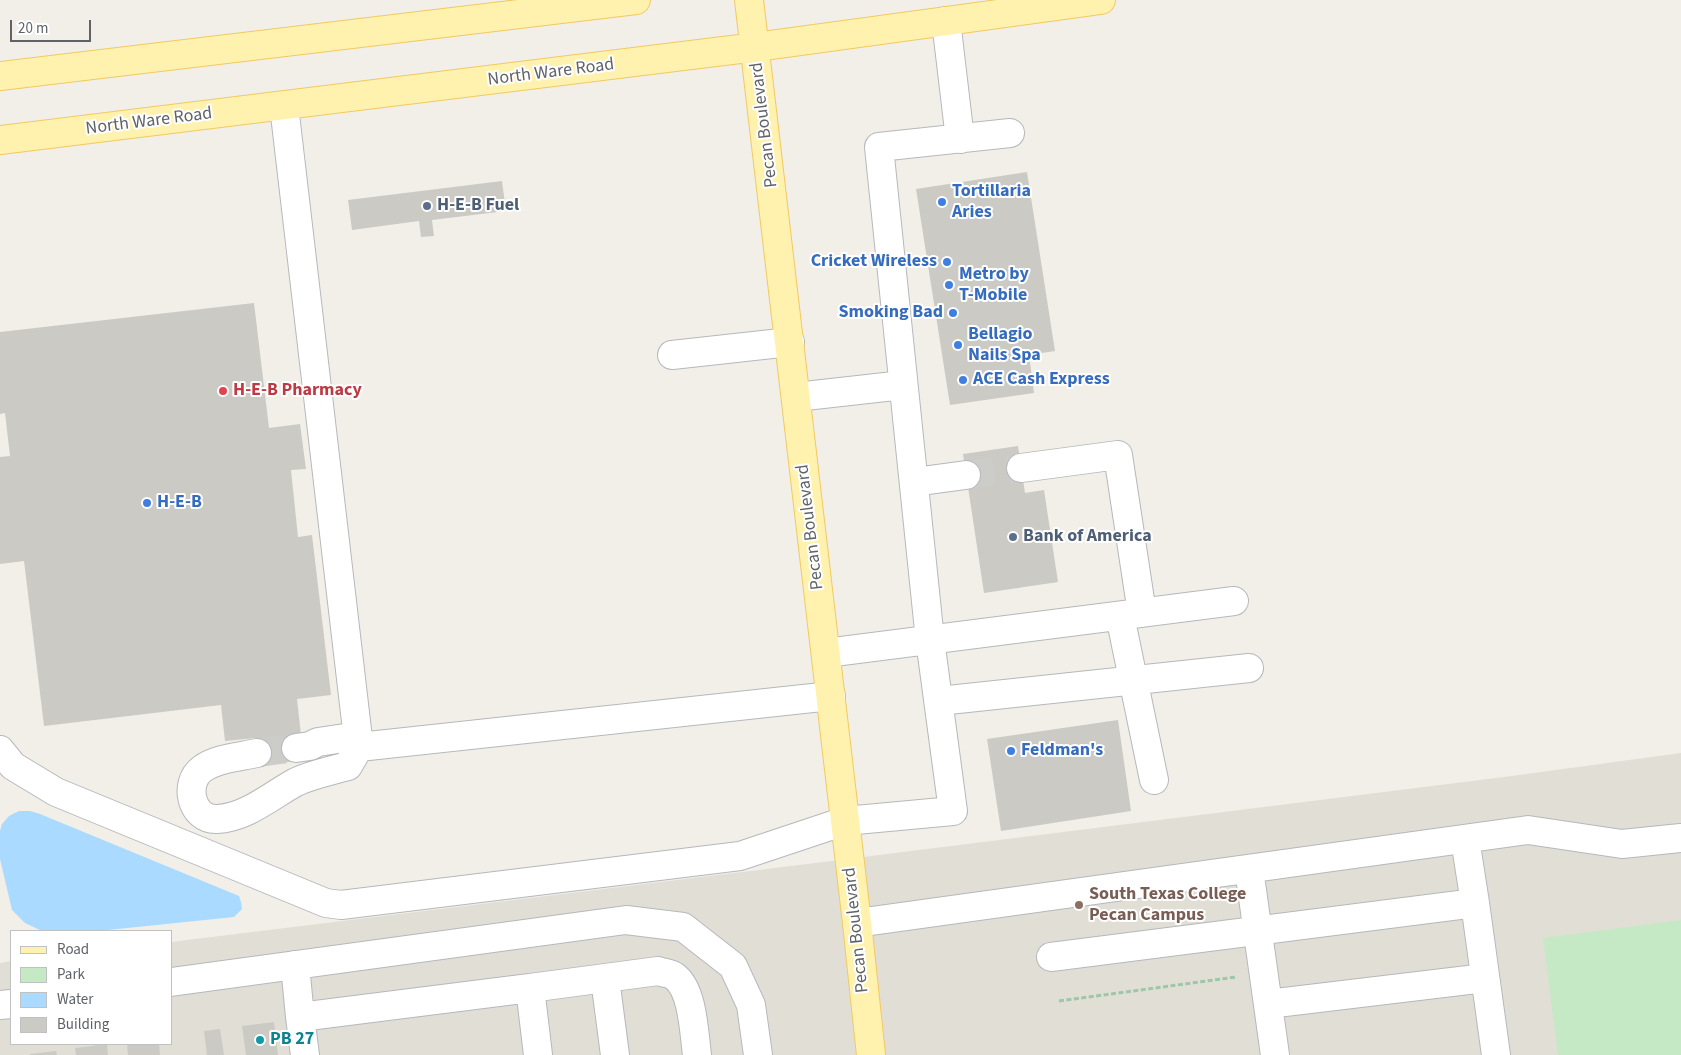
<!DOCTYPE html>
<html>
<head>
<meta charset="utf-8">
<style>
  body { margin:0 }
  #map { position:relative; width:1681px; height:1055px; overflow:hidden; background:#f1efe8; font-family:"Source Sans 3",sans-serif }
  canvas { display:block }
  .legend { position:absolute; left:10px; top:930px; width:162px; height:115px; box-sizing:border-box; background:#fff; border:1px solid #bfc1c3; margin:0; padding:6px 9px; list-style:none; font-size:15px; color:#5f6368 }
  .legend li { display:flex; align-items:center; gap:10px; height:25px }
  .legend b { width:25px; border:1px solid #bfc1c3 }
  .scale { position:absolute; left:10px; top:20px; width:81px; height:22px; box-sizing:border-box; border:2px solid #5f6368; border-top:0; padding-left:6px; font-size:15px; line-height:18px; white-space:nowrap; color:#5f6368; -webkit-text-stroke:4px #fff; paint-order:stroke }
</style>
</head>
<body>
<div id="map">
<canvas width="1681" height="1055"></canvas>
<ul class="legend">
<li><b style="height:6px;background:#fff2af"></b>Road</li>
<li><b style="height:14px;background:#c5e8c5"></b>Park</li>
<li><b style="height:14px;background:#aadaff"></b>Water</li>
<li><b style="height:14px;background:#cccac5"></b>Building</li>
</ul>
<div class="scale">20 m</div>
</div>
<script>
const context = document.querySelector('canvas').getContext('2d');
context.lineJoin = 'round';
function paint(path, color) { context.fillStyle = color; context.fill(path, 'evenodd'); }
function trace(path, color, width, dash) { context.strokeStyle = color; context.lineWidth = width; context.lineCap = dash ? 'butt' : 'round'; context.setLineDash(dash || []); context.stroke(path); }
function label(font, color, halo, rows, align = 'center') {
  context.font = font + ' "Source Sans 3",sans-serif'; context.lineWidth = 4; context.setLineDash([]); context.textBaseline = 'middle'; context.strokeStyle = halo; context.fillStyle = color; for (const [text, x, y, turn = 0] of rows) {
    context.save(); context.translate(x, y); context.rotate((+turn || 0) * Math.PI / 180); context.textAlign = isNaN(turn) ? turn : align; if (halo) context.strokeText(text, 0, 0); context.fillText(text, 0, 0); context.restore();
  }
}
const education = new Path2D(`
  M1681,753V1055H0V963L11,961V1044H171V942L783,867L1504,777Z`);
const green = new Path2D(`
  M1681,920V1055H1558L1543,938Z`);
const water = new Path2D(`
  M19,811H30L40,814L239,896L241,902L242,909L234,917L98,931H42L25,923L12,910L0,859V831L2,824L9,816Z`);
const building = new Path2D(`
  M1027,172L1055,351L1029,355L1034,393L950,405L916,189Z
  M502,181L506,211L432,220L434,236L421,237L419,221L352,230L348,200Z
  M254,303L269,428L300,424L306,469L291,470L298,537L312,535L331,695L297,699L301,735L298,761L259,765L256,738L225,741L221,705L44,726L24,561L0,564V457L10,456L5,413L0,414V332Z
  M1018,446L1025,493L1044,490L1058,582L984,593L963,454Z
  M1118,720L1131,811L1001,831L987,739Z
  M274,1022L278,1055H246L242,1026Z
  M220,1029L224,1055H207L204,1031Z
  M107,1044L108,1055H76L75,1048Z
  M127,1044H159L160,1055H128Z
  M56,1051L57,1055H30V1054Z`);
const minorTunnel = new Path2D(`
  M966,475L1021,468
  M257,753L296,748`);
const path = new Path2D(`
  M1059,1001L1236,977`);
const minor = new Path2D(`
  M946,21L960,139
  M672,355L790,342
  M796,397L903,385
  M1021,468L1118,455L1142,613
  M914,482L966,475
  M1120,616L1154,780
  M826,653L1234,601
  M939,701L1249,668
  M359,747L831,696
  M296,748L310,746L318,742L358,736
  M0,750L13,766L56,792L326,903L341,905L740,856L845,821L953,811L930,640L879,147L1010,133
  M257,753C240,757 217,758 202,769C183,783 191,820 217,819C246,818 272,795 296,782C313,774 330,771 348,766L359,747L284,106
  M1465,839L1475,903
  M1249,869L1275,1055
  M857,923L1528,830L1622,844L1681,838
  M1051,957L1475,903L1496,1055
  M295,965L300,1017
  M605,979L615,1055
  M171,982L626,920L683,927L733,966L751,1005L758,1055
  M530,988L658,971C663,973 670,973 674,976C693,989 694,1033 697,1055
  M1268,1004L1485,978
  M0,1005L11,1004
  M305,1055L300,1017L530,988L538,1055`);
const major = new Path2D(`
  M749,0L857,923L871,1055
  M0,76L636,0
  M0,140L756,47L1101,0`);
const markers = [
  [942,202,5,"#3f7fe0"],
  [427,206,5,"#5c6f8a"],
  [947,262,5,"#3f7fe0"],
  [949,285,5,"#3f7fe0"],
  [953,313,5,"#3f7fe0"],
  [958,345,5,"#3f7fe0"],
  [963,380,5,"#3f7fe0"],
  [223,391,5,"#e0444e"],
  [147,503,5,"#3f7fe0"],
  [1013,537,5,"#5c6f8a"],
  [1011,751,5,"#3f7fe0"],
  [1079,905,5,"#8d6e63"],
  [260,1040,5,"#0f9aa8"]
];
const streetNames = [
  ["North Ware Road",551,73,-7],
  ["North Ware Road",149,122,-7],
  ["Pecan Boulevard",765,125,-97],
  ["Pecan Boulevard",811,527,-97],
  ["Pecan Boulevard",857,930,-96]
];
const shopNames = [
  ["Tortillaria",952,192],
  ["Aries",952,213],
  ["Cricket Wireless",937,262,"right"],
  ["Metro by",959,275],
  ["T-Mobile",959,296],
  ["Smoking Bad",943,313,"right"],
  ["Bellagio",968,335],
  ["Nails Spa",968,356],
  ["ACE Cash Express",973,380],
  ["H-E-B",157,503],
  ["Feldman's",1021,751]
];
const serviceNames = [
  ["H-E-B Fuel",437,206],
  ["Bank of America",1023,537]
];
const healthNames = [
  ["H-E-B Pharmacy",233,391]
];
const educationNames = [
  ["South Texas College",1089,895],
  ["Pecan Campus",1089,916]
];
const cultureNames = [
  ["PB 27",270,1040]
];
paint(education, '#e1ded6');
paint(green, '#c5e8c5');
paint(water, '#aadaff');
paint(building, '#cccac5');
trace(minorTunnel, '#ccccc8', 28, [28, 14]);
trace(minor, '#b5b8bc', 30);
trace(major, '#f2c960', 30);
trace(path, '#9cc7a9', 3, [5, 2.5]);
trace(minor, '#fff', 28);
trace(major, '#fff2af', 28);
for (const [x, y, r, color] of markers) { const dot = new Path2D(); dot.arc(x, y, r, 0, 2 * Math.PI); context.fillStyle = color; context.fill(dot); trace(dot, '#fff', 2); }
label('18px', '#5f6368', '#fff', streetNames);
label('bold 18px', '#366cbe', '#fff', shopNames, 'left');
label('bold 18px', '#4e5e75', '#fff', serviceNames, 'left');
label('bold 18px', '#be3a42', '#fff', healthNames, 'left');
label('bold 18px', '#785e54', '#fff', educationNames, 'left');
label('bold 18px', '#0d838f', '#fff', cultureNames, 'left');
</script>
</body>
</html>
